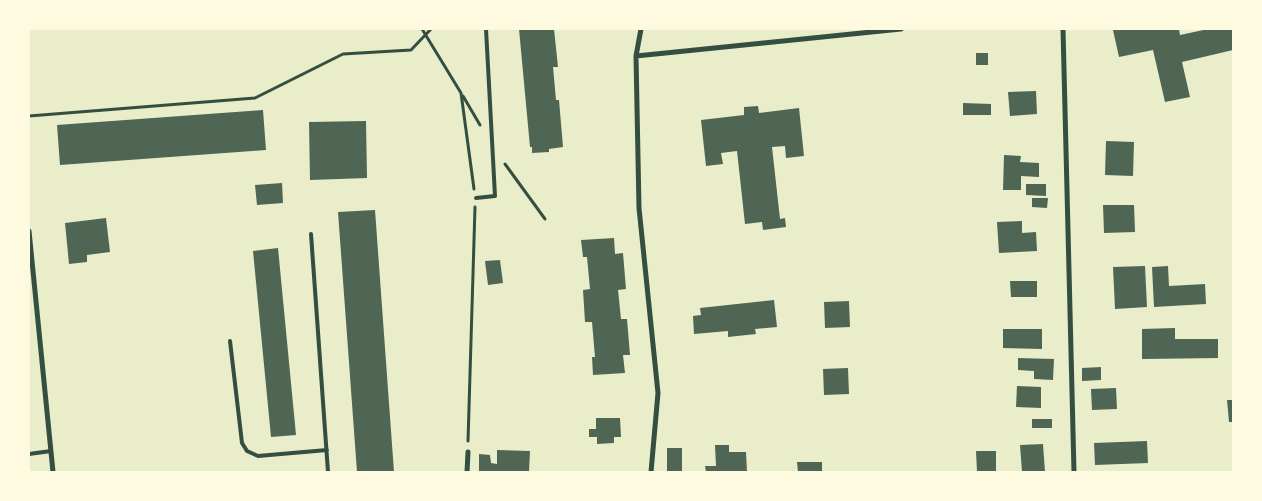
<!DOCTYPE html>
<html>
<head>
<meta charset="utf-8">
<style>
  body { margin:0 }
  #map { position:relative; width:1262px; height:501px; overflow:hidden; background:#e9edc9; font-family:"DM Sans",sans-serif }
  canvas { display:block }
  .frame { position:absolute; inset:0; border:30px solid #fefae0; pointer-events:none }
</style>
</head>
<body>
<div id="map">
<canvas width="1262" height="501"></canvas>
<div class="frame"></div>
</div>
<script>
const context = document.querySelector('canvas').getContext('2d');
context.lineJoin = 'round';
function paint(path, color) { context.fillStyle = color; context.fill(path, 'evenodd'); }
function trace(path, color, width, dash) { context.strokeStyle = color; context.lineWidth = width; context.lineCap = dash ? 'butt' : 'round'; context.setLineDash(dash || []); context.stroke(path); }
const building = new Path2D(`
  M519,29H554L558,67H553L556,100H559L563,147L549,149V152L532,153V147H530Z
  M1119,29H1179L1180,35L1208,29H1233V50L1182,62L1190,97L1165,102L1153,50L1119,57L1113,30Z
  M976,53H988V65H976Z
  M1036,91L1037,114L1010,116L1008,92Z
  M963,103L991,104V115H963Z
  M758,106L759,113L799,108L804,156L786,158L785,146L772,147L780,219L785,218L786,227L763,230L762,222L745,224L737,151L721,153L723,164L706,166L701,120L744,115V107Z
  M263,110L266,150L60,165L57,125Z
  M366,121L367,178L310,180L309,122Z
  M1106,141L1134,142L1133,176L1105,175Z
  M1004,155L1021,156L1020,162L1039,163V177L1021,176V190H1003Z
  M282,183L283,203L257,205L255,185Z
  M1026,184H1046V196L1026,195Z
  M1032,198H1048L1047,208L1032,207Z
  M1103,205H1134L1135,232L1104,233Z
  M375,210L394,472H357L338,212Z
  M106,218L110,252L87,255V262L69,264L65,223Z
  M1022,221V233L1036,232L1037,251L999,253L997,222Z
  M614,238L615,254L623,253L626,289L618,290L621,319H627L630,355H623L625,373L593,375L592,357H595L592,322H585L583,290L590,289L587,257H583L581,240Z
  M278,248L296,435L271,437L253,251Z
  M500,260L503,283L488,285L485,261Z
  M1145,266L1147,307L1115,309L1113,267Z
  M1168,266L1169,286L1205,284L1206,304L1154,307L1152,267Z
  M1010,281H1037V297H1011Z
  M774,300L777,327L755,329L756,334L728,337V331L694,334L693,316L701,315L700,308Z
  M849,301L850,327L825,328L824,302Z
  M1175,328V339H1218V358L1142,359V329Z
  M1003,329H1042V349L1003,348Z
  M1018,358L1054,359L1053,380L1034,379V371L1018,370Z
  M1101,367V380L1082,381V368Z
  M848,368L849,394L824,395L823,369Z
  M1017,386L1041,387V408L1016,407Z
  M1116,388L1117,409L1092,410L1091,389Z
  M1227,400H1233V422H1229Z
  M596,418H620L621,437H614V443L597,444V437H589V429H596Z
  M1032,419H1052V428H1032Z
  M1147,441L1148,463L1095,465L1094,443Z
  M1043,444L1045,472H1022L1020,445Z
  M715,445H729V452H746L747,472H706L705,466H716Z
  M667,448H682V472H667Z
  M497,450L530,451L529,472H479V454L490,455L491,463L497,464Z
  M976,451H996V472H977Z
  M797,462H822V472H798Z`);
const path = new Path2D(`
  M422,29L461,93L474,189
  M463,96L480,125
  M29,116L255,98L343,54L411,50L431,29
  M505,164L545,219
  M468,441L475,207`);
const service = new Path2D(`
  M476,198L495,196L486,29
  M311,234L328,472
  M230,341L242,443L247,451L258,456L327,450
  M29,454L51,451`);
const minor = new Path2D(`
  M641,29L636,56L639,208L658,393L651,472
  M1063,29L1074,472
  M636,56L901,29
  M29,231L53,472
  M467,472L468,452`);
paint(building, '#4f6655');
trace(path, '#344e41', 3);
trace(service, '#344e41', 4);
trace(minor, '#344e41', 5);
</script>
</body>
</html>
